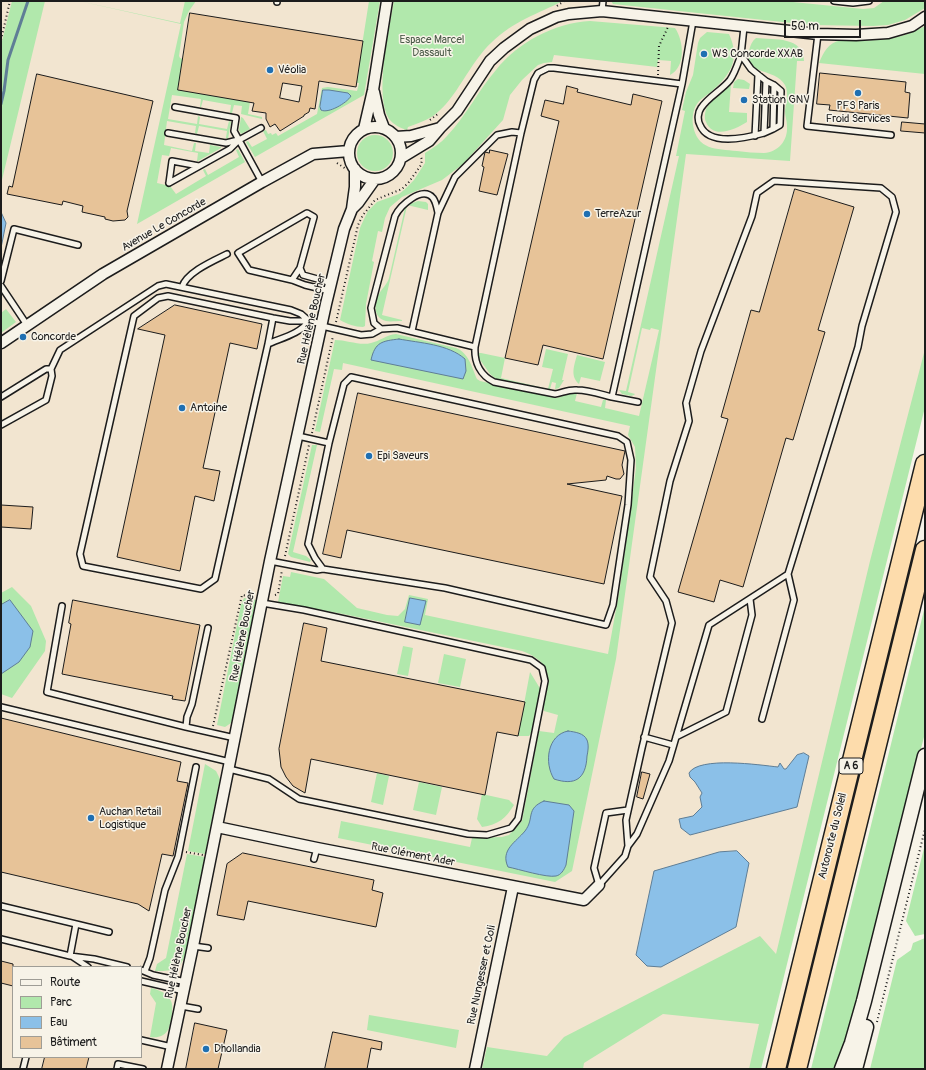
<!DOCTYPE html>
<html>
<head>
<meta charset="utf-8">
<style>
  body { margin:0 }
  #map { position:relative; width:926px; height:1070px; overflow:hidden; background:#f7f3e8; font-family:Pangolin,sans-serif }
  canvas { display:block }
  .frame { position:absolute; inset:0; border:2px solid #1c1c1c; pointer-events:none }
  .legend { position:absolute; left:12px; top:966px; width:130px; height:92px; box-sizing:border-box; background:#f7f3e8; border:1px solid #9f9d96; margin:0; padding:5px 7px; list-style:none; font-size:12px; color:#1c1c1c }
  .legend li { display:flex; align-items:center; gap:8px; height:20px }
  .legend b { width:20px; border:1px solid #9f9d96 }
  .scale { position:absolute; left:784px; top:20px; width:77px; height:18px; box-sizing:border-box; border:2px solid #1c1c1c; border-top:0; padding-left:5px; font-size:12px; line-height:14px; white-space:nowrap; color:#1c1c1c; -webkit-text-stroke:3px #f7f3e8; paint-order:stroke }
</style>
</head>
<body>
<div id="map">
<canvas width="926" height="1070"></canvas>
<div class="frame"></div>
<ul class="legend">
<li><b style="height:5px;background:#f7f3e8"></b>Route</li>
<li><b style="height:11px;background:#b1e8ac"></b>Parc</li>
<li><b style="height:11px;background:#8bc0e8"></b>Eau</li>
<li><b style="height:11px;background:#e7c398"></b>Bâtiment</li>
</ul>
<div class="scale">50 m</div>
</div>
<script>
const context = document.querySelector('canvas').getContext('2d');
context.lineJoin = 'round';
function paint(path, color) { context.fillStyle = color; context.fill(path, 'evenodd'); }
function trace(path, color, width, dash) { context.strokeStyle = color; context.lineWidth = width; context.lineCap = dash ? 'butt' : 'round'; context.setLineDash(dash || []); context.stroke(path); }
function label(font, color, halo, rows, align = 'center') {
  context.font = font + ' Pangolin,sans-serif'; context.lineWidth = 3; context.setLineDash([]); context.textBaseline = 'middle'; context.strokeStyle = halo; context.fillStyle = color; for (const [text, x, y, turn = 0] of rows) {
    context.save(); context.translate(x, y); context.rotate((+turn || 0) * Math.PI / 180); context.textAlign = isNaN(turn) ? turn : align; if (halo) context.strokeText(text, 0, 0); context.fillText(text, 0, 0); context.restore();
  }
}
const built = new Path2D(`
  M1,1H925V360L755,1069H1ZM13,967H141V1057H13Z`);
const green = new Path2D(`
  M12,1H45L1,184V45Z
  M79,1L180,23L185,1H196L189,11L184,22L179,56L180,58L183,59L178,90L250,102L248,114L262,117V119L241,114L242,106L234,105L232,113H230L231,105L203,100L201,107H200L201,99L172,95L168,119L197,124L198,116L200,117L199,124L227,129L229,121L231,122L228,139L226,138L227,131L199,126L197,134L195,133L196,126L167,121L164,145L192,151L194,143H196L195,151L209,153L210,145L221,147V148L198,161H197L198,153L171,148L169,156L162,155L157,183L170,186L176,194L206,176L203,170L205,169L208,175L239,157L236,150L238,149L245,162L137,224L181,24Z
  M369,1H380L364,95L255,157L246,142L248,141L252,147L267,139L263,131L266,130L268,134L271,133L272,135L276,133L278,136L317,114L322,88L328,87L357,91L359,83H356Z
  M394,1H563C537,14 514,21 492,42C469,63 457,99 433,116C425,121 416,124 408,127L407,130C400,128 394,125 389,119C374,95 389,29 394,1Z
  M611,1H783L863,9L874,8L884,1H925V8L905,20L888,25L873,26L811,25L613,4Z
  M590,21L675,28C684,41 686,67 670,75L671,61L658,60L657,67L554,55L552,62L544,63L538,65L522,80L510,95L503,120L463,164L442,180L402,197L390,207L385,218L382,232L378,231L372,261L374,262L366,304L365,326L363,327C355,327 347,324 340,320L360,228L364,219L368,211L377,202L399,194L404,190L414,180L425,163V153C433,148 441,143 447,136C466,116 478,91 496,70C518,42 555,23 590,21Z
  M925,26V74L819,63C824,51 828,44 840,40C871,41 897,42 925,26Z
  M707,32L729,34C741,60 730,75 711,92C706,96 700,99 697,104C693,109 692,119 693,125C697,150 716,149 737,151C746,152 755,153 764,153C778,152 788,141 787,126C787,121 785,116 785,111C786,103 789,93 785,85C775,67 745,77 749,51C750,46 752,41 756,38C775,40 803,36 804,61H797L790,161L686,154L616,659L572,871L555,882L338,838L341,821L470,847L472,838L502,837L509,835L522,821L539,731L554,733L558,715L544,711C543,704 546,696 547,689C551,668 541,658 522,651L343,614L278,602L283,576L290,577L291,572L324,579L357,608L387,615L398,616L405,609L409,595L428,599L425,615L608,654L620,587L636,468L635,447L628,435L630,426L343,363L342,370L334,369L320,432L315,431L335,340C347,340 360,346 371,343C380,341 386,335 396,334L456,348C469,353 472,368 477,379L480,381L557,398L571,393H577L575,401L601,407L603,400H606L605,408L639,416L659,330L651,328L650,330L642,328L628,392L635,394L634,395L631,396L622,394L619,390L626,391L679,156H676L685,111L682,110L686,92L693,75L698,43L700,38Z
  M738,79L744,80L750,84L749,89L733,88L734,82Z
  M731,84L729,112L747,113V122C736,129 713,140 706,122C704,118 705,113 706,109C711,100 723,92 731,84Z
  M241,117L243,118L250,129L241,134L239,130Z
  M357 153a18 18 0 1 1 36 0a18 18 0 1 1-36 0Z
  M418,201L426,202L428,204V210L407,205Z
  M407,206L382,315L402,320V321C396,321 390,322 386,321C373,318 374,303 379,294C382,288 387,285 389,278L405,208Z
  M6,309L16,322L1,333V313Z
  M546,349L568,354L562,380H564L559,388L555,389L556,383L552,382L550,389L547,391L496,379L490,374L478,357L479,353H481L505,358L501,378L548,389L553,369L542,367Z
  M925,349V407L761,1069H749L759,1024L663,1014L584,1063L583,1069H482L487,1047L547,1056L564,1037L760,936L776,954L870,561Z
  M577,355L605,362L600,381L581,377L579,384C570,376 574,366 577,355Z
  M312,445H317L293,552L306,556L311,560L310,562L291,557L288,554Z
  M12,587L31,606L46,641L45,651L12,698L1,694V674L19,662L10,600L1,605V593Z
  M244,598L256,600L233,718L231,723L225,727L217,725L241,605Z
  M925,606L924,737L895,848L888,888L847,1040L834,1069H811Z
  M403,646L413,648L408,676L397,674Z
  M444,654L466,659L460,687L438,683Z
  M530,672L541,690L532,731L529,736H518Z
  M205,764L216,771L220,779L205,854L188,851Z
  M377,773L389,776L383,805L371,802Z
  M419,782L442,787L436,815L413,810Z
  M482,794L509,800L514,805C506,818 498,825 482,827L477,819Z
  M925,844V934L915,936L906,921Z
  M187,854L205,857L185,955C180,971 170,971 155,971L157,964L166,958Z
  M925,938V1069H870L897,960L911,950L913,943Z
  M151,988C159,990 168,993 171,1001C173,1006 172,1010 172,1014C170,1029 167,1039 150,1037L156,1003L150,994Z
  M369,1015L459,1030L456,1048L367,1030Z`);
const water = new Path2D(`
  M323,90H329L348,93L351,96C347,103 328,114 321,110L320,107Z
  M1,212L6,223L1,248Z
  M399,339C420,343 448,344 465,359L466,371L463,379L371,360C375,342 382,341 399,339Z
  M410,598L426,601L420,625L405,622Z
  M10,600L33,631L30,647L19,662L1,674V605Z
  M568,731C575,732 584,733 587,740C589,745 588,751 587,756C586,779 575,786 554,779C544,763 547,735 568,731Z
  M804,753L809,756L797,807L690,835L681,828L679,819L693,816L702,807L700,797L702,793L695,782L690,777L689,773C699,756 760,765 778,767L780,763L784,769H786L797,755Z
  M544,801L569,805L574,811L566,865C564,870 561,875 556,876C547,878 518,869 508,867C500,850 516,842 525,831C535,818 525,809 544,801Z
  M737,851L749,863L736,927L661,967L647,966L636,955L654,871L719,852Z`);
const stream = new Path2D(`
  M1,104L4,91L8,60L28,1`);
const building = new Path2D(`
  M190,13L363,41L356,87L319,81L315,109L310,108L309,112L304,115V116L280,131L275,124L270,127L266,119V113L252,111L254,103L178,90ZM283,83L302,86L299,102L280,98Z
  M820,73L906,82L905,92L910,93L908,118L829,110L830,105L817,104Z
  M37,74L153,101L127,211L128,217L125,220L113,221L105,219V217L82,212L83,206L63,201L62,205L7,194L9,186L12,187Z
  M567,86L578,89L577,92L631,105L633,94L662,101L603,359L543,345L538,365L505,358L559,121L541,116L545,100L563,104Z
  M902,122L925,124V133L901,131Z
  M490,150L508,154L497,195L479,191L484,167L482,166L485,152L489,153Z
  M795,189L854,207L818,330L825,332L793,440L786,438L743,587L720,580L714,602L678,592L728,419L721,417L751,310L759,312Z
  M175,305L262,324L257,349L230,343L203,468L220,471L214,501L195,496L180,571L117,557L165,335L138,329Z
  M358,393L625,451L622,465L624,474L620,479H616L607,476L606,480L567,484L622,496L604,584L347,530L341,558L323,554Z
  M1,505L33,507L31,529L1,527Z
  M73,600L200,625L185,701L172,699L173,696L62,674L71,624L69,623Z
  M304,623L327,628L321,661L525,702L518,736L497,732L485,795L311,759L305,793L293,786L286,777L281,767L279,749Z
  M1,718L181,762L177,781L188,783L173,856L162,854L149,911L138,904L1,872Z
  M642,772L650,774L643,799L637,797Z
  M243,853L374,880L372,890L383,893L376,927L248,901L244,920L217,915L227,864Z
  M1,961L13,964V986L1,983Z
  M195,1023L227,1030L218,1069H186Z
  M333,1032L382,1042L381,1050L371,1048L367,1069H325Z
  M45,1057H89L86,1069H42Z`);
const path = new Path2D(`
  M557,6L564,1
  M1,40L10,1
  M658,75L659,46L668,27
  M430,120L439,113
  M337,163L346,169
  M336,322L358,225L363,215L375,200L402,189L409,182L421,165L422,160L421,157
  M312,433L333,336
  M285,556L309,445
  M275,595L278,594L282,570
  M213,726L242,595L253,597
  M186,852L203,855
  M877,1022L925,829`);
const service = new Path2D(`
  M834,1L853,3L869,1
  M277,2V1
  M602,11L603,1
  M818,34L807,126L891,135
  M741,55L751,69L766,81L764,133C746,138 709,147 700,125C697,120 698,112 701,108C708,97 722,90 730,80C735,73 738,63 741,55Z
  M741,55L744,27
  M548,68H554L682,84L612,397C600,394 588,390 577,390C569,389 562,393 555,394L494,382C480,375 474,362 475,347L521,133L534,80L538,73Z
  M682,84L693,21
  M175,107L236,118L234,131L262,182
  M773,129L780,125L781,91L774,85
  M168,133L226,143L238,140
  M764,133L773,129L774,85L766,81
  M755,136L758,75
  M169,183L230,149L239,140L261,128
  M169,183L172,161L199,166
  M292,280L300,268
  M1,281L14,229L78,245
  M1,286L27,325
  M182,287C187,272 213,261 227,254
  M330,291L305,285L292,280L249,270L238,253L307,213L314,217L300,268L303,275L332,283
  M168,296L273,318L290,321H309C300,334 281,338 268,344L215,579L201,589L83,566L80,554L134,316L158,298Z
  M322,326L361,335L372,334L381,329L397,328L475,347
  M381,329L374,323L371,308L395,216C400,206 422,185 433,198C436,202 437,208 438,213
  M412,331L438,213L455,177L497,135L512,132L521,133
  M268,344L273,318
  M51,369L60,350L158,286L166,284L291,310L301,314L309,321L323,324
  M351,377L618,436L627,442L631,460L628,505L613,605L606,625L445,588L323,569L315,558L308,544L329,443L344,384Z
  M1,397L46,369H51L52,376L46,400L1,425
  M612,397L638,402
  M298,436L329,443
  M270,561L317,570L323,569
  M62,606L47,692L186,727L235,738
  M1,707L230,762
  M762,719L794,600L788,574
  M186,727L187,717L192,704L208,628
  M644,737L673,745
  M676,737L726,712L752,615L750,599
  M229,769L269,779L299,799L468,834L487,835L511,828L518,819L545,681L542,668L531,660L304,610L262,603
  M314,859L317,848
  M599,885L625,856L628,846L637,834L669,761L709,625L788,574L858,347L862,326L896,212L892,197L881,188L774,181L757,193L752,216L701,351L686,403L689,421L670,481L650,577L666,601L672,623L642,748L626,820L628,846
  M599,885L594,868L606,813L628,810
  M1,906L76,924L70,956
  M76,924L109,932
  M1,939L70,956L94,959L127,967
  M193,946L208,948
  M73,957L88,967
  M141,970L153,975L186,982
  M145,971L150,958L165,890L178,857L196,767
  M141,981L184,991
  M181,1006L198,1009
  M141,1040L172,1047
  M23,1069L26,1057
  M117,1069L118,1064L143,1069`);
const minor = new Path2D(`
  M374,92L379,115L384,128
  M349 153a26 26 0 1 1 52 0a26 26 0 1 1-52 0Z
  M364,129L373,90L387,1
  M396,137L411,136L440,128
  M401,158L429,141L440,128L457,111L490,61L504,48L519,37L530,29L556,17L569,14L602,11L818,34L856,35L888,33L912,26L925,17
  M352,209L358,203L375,179
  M1,343L103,274L262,182L313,154L349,151
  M217,827L317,848L584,900L599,885
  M167,1069L193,946L270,561L326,304L344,229L352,209L355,187V169
  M475,1069L513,887`);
const secondary = new Path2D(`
  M842,1069L852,1043L864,1001L925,756
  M855,1069L866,1027`);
const motorway = new Path2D(`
  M776,1069L925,464
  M797,1069L925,550`);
const markers = [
  [704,54,4,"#1f6fb2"],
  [270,70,4,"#1f6fb2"],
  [858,93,4,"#1f6fb2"],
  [744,100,4,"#1f6fb2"],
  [587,214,4,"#1f6fb2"],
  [23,337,4,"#1f6fb2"],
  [182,408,4,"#1f6fb2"],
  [369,456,4,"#1f6fb2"],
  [91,818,4,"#1f6fb2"],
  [206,1049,4,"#1f6fb2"]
];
const shields = [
  [851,766,24]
];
const shieldNames = [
  ["A 6",851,766]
];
const parkNames = [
  ["Espace Marcel",432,40],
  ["Dassault",432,53]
];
const poiNames = [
  ["WS Concorde XXAB",712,54],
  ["Véolia",278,70],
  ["Station GNV",752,100],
  ["PFS Paris",858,106,"center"],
  ["Froid Services",858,119,"center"],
  ["TerreAzur",595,214],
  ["Concorde",31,337],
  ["Antoine",190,408],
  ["Epi Saveurs",377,456],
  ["Auchan Retail",99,812],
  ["Logistique",99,825],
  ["Dhollandia",214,1049]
];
const streetNames = [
  ["Avenue Le Concorde",164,225,-30],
  ["Rue Hélène Boucher",312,319,-77],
  ["Rue Hélène Boucher",243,636,-79],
  ["Autoroute du Soleil",833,836,-76],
  ["Rue Clément Ader",413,855,11],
  ["Rue Hélène Boucher",179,953,-78],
  ["Rue Nungesser et Coli",482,975,-78]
];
paint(built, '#f2e5d0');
paint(green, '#b1e8ac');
paint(water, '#8bc0e8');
trace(water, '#5f7e96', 1);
trace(stream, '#5f7e96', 3);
paint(building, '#e7c398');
trace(building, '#1c1c1c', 1);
trace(service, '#1c1c1c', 8);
trace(minor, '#1c1c1c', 13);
trace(secondary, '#1c1c1c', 17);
trace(motorway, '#1c1c1c', 21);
trace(path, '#1c1c1c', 2, [1, 3]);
trace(service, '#f7f3e8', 5);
trace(minor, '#f7f3e8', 10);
trace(secondary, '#f7f3e8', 14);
trace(motorway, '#fddcac', 18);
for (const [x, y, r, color] of markers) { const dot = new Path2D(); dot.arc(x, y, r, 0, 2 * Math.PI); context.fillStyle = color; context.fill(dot); trace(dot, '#f7f3e8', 1.5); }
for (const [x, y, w] of shields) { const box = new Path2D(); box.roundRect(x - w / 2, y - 8, w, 16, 3); context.fillStyle = '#f7f3e8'; context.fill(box); trace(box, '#1c1c1c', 1); }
label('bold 10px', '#1c1c1c', null, shieldNames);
label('11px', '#495947', '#f7f3e8', parkNames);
label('11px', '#1c1c1c', '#f7f3e8', poiNames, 'left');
label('11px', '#1c1c1c', '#f7f3e8', streetNames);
</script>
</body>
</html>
